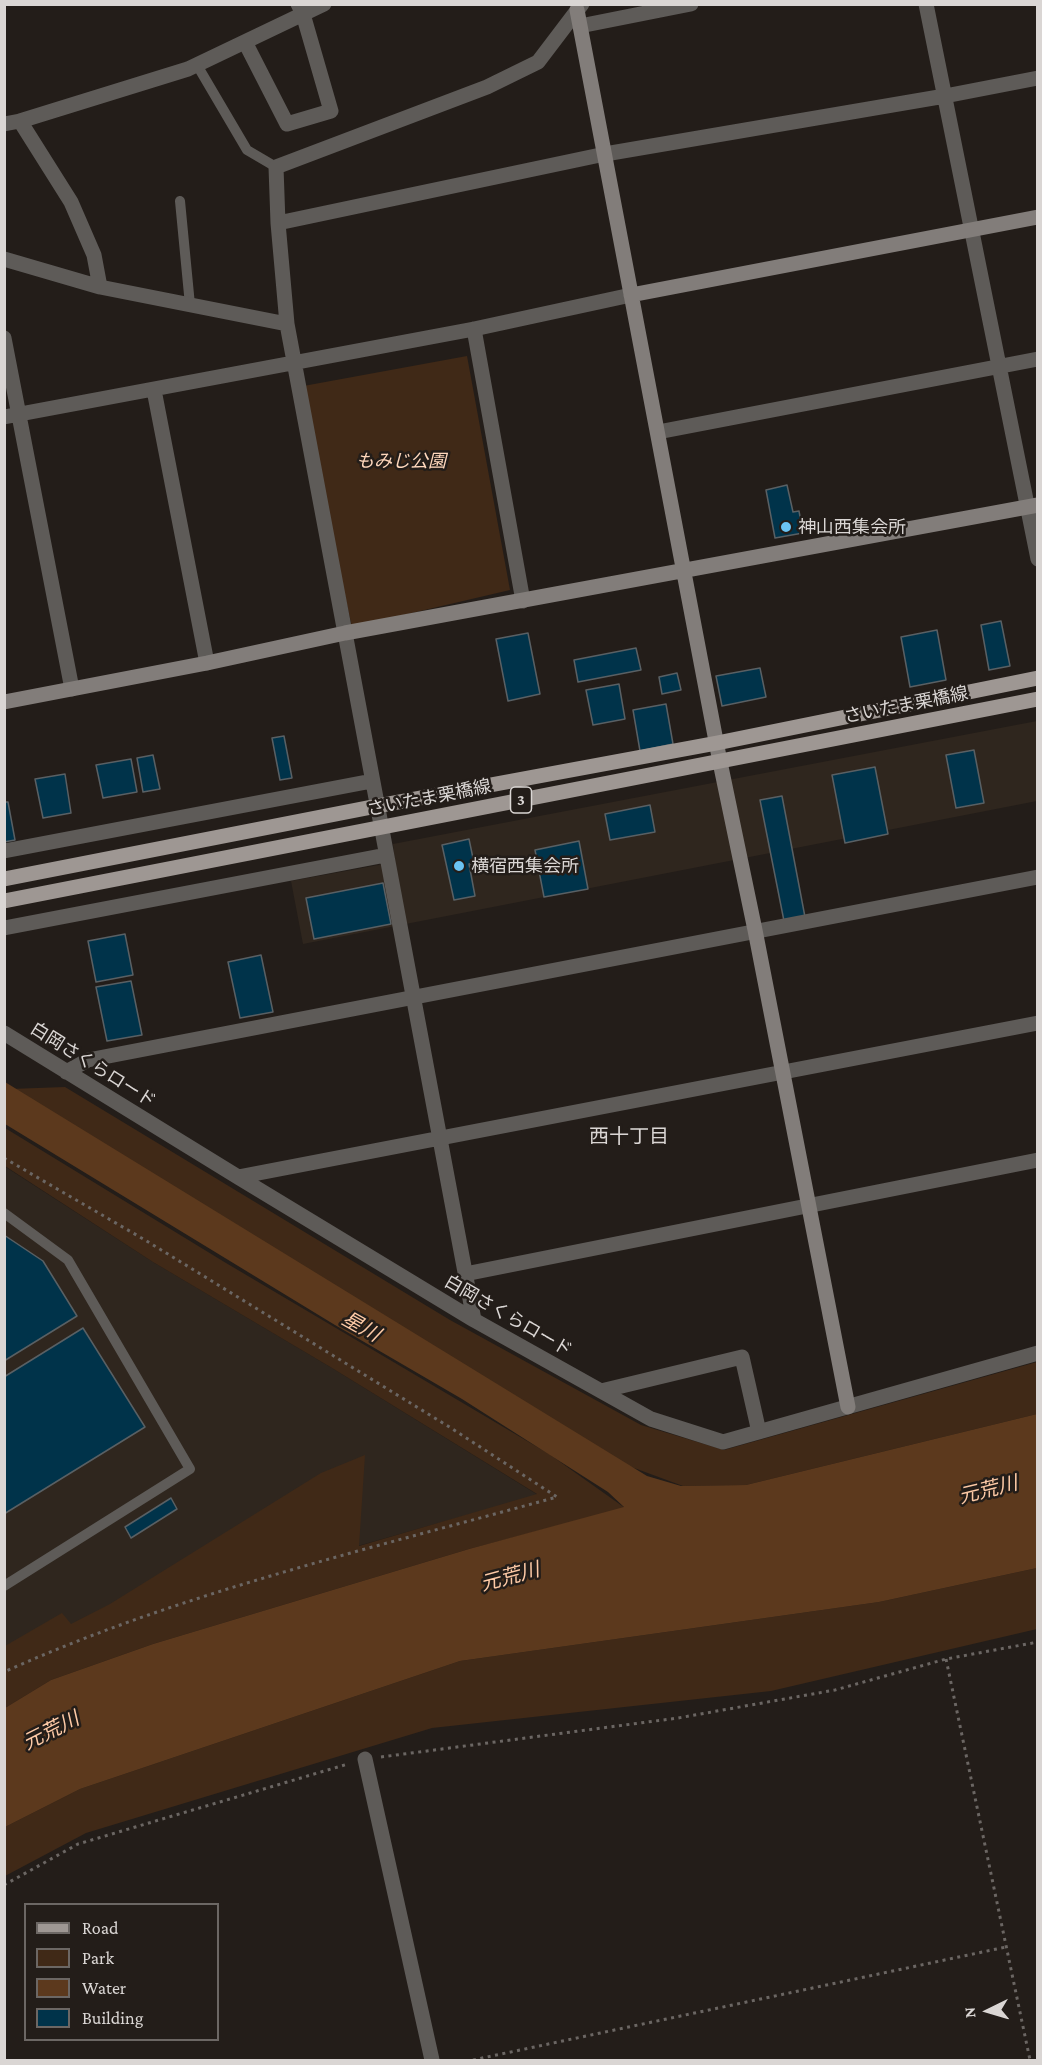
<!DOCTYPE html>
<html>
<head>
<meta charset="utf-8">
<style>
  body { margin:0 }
  #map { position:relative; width:1042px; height:2065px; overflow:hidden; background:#231d19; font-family:"Crimson Pro",serif }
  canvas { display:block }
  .frame { position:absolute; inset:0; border:6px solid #dad6d4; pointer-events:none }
  .legend { position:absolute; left:24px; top:1903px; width:195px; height:138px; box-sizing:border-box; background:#231d19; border:2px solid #6c6764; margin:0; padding:8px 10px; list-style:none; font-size:18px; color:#dad6d4 }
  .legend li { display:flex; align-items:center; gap:12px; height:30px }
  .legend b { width:30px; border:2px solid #6c6764 }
  .north { position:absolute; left:958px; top:1981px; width:60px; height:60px; -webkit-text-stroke:4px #231d19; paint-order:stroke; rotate:265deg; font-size:16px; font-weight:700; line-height:24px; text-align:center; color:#dad6d4 }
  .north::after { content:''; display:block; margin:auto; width:21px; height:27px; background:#dad6d4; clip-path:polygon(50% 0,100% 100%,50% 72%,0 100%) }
</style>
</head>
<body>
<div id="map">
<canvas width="1042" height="2065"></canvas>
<div class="frame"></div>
<ul class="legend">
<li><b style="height:8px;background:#9e9793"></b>Road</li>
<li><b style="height:16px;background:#402917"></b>Park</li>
<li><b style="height:16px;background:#5c391d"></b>Water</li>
<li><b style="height:16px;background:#00334a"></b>Building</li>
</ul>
<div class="north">N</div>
</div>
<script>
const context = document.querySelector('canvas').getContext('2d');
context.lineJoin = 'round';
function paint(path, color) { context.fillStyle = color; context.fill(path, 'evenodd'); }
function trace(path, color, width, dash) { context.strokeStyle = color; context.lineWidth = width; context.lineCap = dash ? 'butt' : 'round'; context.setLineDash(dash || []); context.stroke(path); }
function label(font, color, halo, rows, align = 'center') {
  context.font = font + ' "Crimson Pro","Noto Sans JP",serif'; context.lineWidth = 5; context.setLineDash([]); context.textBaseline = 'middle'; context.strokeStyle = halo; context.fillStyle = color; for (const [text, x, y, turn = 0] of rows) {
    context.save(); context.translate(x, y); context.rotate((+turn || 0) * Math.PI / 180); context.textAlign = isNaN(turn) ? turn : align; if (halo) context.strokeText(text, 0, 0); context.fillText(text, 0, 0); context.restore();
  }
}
const built = new Path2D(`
  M1037,721V801L303,944L291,881L395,862L393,844Z
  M4,1166L153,1262L332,1368L538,1495L301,1562L5,1665Z`);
const green = new Path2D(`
  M467,356L510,590L352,627L298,387Z
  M65,1087L450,1320L641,1425L724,1450L1037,1362V1414L746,1485L683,1486L626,1465L10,1089Z
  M5,1128L226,1263L549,1454L625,1508L469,1549L153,1644L51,1680L5,1708V1646L62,1613L71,1624L110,1604L321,1473L365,1455L359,1546L537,1494L332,1368L153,1262L5,1166Z
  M1037,1568V1629L771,1691L432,1728L86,1833L5,1876V1827L80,1789L460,1661L879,1602Z`);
const water = new Path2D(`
  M5,1082L647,1476L681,1486L746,1485L1037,1414V1568L879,1602L460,1661L80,1789L5,1827V1708L51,1680L153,1644L469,1549L624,1507L608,1492L462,1399L335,1325L5,1124Z`);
const building = new Path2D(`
  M787,485L793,512L799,511L803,533L775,538L766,490Z
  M1001,621L1010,666L989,670L981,625Z
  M937,630L946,680L910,687L901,637Z
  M528,633L540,694L508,701L496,639Z
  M636,648L641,670L578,682L574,660Z
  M760,668L766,697L722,706L716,676Z
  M677,673L681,690L662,694L659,677Z
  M619,684L625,719L593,725L586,690Z
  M666,704L673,744L640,751L633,710Z
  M284,736L292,778L280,780L272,738Z
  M974,750L984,803L956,808L946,755Z
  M153,755L160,789L143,792L137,758Z
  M131,759L137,792L103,798L96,765Z
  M875,767L888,834L845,843L832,775Z
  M65,774L71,813L43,818L35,779Z
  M782,796L805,917L784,921L760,800Z
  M4,802H8L15,840L4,842Z
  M650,805L655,832L610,840L605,814Z
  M469,839L474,863L469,864L475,896L454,900L442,845Z
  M579,841L588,889L544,897L535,850Z
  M383,883L391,924L314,939L306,898Z
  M125,934L133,975L96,982L88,941Z
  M261,955L273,1012L240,1018L228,962Z
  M131,981L142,1035L107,1041L96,987Z
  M4,1235L43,1261L77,1316L4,1361Z
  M83,1328L145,1427L4,1514V1377Z
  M171,1498L177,1509L131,1538L125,1527Z`);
const path = new Path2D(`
  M4,1158L145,1240L451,1428L557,1497C373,1548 179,1593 4,1672
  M946,1659L1030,2060
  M381,1757L678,1718L835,1690L946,1659L1038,1642
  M4,1885L78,1844L348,1764
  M473,2060L1006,1947`);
const lane = new Path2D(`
  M197,65L247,150L276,167
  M180,201L190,305
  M4,1213L68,1260L190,1469L4,1586`);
const street = new Path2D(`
  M926,4L1038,559
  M580,26L691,4
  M245,42L287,124L331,111L303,14L298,4
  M20,121L188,69L324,4
  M4,124L20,121L71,202L94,255L100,287
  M278,223L605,154L945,96L1038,78
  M4,259L100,287L287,324
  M474,329L523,601
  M4,338L72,689
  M154,390L207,663
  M4,417L474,329L631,295
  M658,432L1038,359
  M4,851L372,781
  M4,928L386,855
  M4,1033L238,1177L474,1320L651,1419L723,1442L1038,1353
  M66,1072L88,1060L1038,877
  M238,1177L1038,1023
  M465,1274L1038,1160
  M474,1320L287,324L278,223L276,167L487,87L538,62L582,4
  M601,1391L742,1357L759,1432
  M365,1759L432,2060`);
const secondary = new Path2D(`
  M577,10L720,762L755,930L848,1407
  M631,295L1038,217
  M4,702L207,663L345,633L1038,505`);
const primary = new Path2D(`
  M4,879L377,806L717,743L1038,678
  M4,901L1038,699`);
const markers = [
  [786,527,6,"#6bc3f2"],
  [459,866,6,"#6bc3f2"]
];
const shields = [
  [521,800,21]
];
const shieldNames = [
  ["3",521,800]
];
const parkNames = [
  ["もみじ公園",401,461]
];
const poiNames = [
  ["神山西集会所",798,527],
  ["横宿西集会所",471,866]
];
const streetNames = [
  ["さいたま栗橋線",906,705,-11],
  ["さいたま栗橋線",429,798,-11],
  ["白岡さくらロード",93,1065,32],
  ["白岡さくらロード",508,1316,30]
];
const neighbourhoodNames = [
  ["西十丁目",629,1137]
];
const waterNames = [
  ["星川",361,1327,29],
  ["元荒川",988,1490,-14],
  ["元荒川",510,1577,-15],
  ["元荒川",51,1731,-27]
];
paint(built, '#2f261e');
paint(green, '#402917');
paint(water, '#5c391d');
paint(building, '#00334a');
trace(building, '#596064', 1.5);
trace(path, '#6b6663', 3, [3, 4.5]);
trace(lane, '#5e5b58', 10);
trace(street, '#5e5b58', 15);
trace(secondary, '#827d7a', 15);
trace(primary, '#9e9793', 15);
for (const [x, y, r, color] of markers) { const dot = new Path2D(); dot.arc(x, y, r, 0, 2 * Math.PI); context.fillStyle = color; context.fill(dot); trace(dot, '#231d19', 2); }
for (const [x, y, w] of shields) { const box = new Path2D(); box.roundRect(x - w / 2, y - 13, w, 26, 4.5); context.fillStyle = '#231d19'; context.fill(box); trace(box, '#dad6d4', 1.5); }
label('bold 16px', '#dad6d4', null, shieldNames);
label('italic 18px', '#fed7bc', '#231d19', parkNames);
label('18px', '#dad6d4', '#231d19', poiNames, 'left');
label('18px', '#dad6d4', '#231d19', streetNames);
label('20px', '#dad6d4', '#231d19', neighbourhoodNames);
label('italic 20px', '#fecaa6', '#231d19', waterNames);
</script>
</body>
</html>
